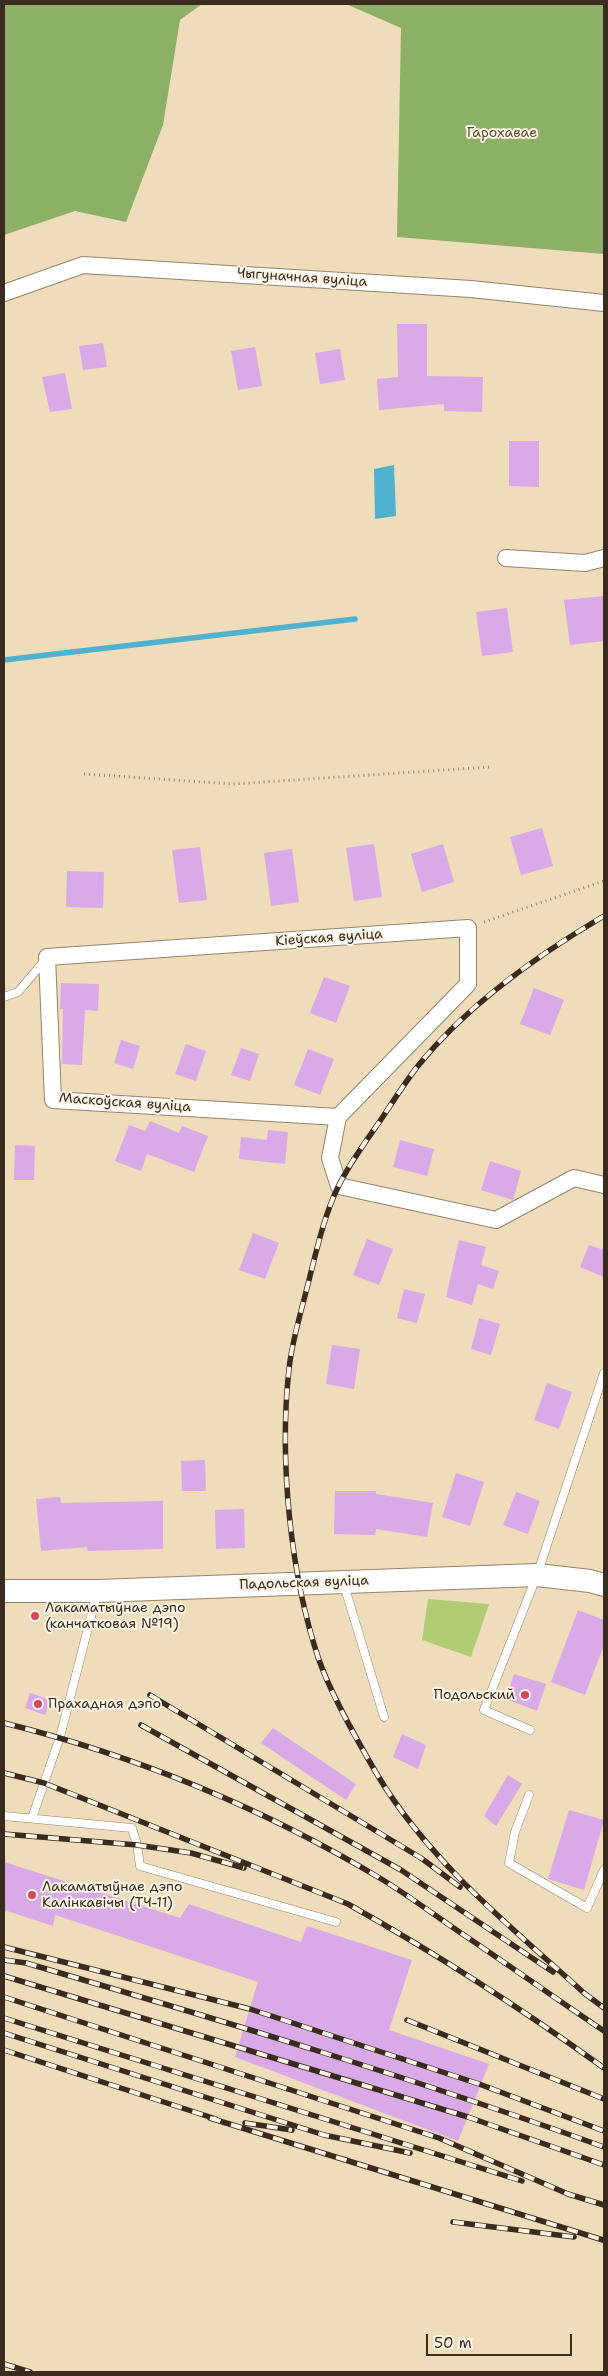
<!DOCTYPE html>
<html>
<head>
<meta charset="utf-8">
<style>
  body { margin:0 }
  #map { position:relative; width:608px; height:2376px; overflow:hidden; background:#efdcba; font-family:"Shantell Sans",sans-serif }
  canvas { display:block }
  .frame { position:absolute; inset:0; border:5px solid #3b2a1e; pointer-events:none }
  .scale { position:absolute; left:426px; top:2334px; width:146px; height:22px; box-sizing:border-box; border:2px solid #3b2a1e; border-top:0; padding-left:6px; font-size:15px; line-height:18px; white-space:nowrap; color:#3b2a1e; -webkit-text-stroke:4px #fcf5e5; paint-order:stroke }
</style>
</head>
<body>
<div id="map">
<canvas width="608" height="2376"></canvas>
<div class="frame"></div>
<div class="scale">50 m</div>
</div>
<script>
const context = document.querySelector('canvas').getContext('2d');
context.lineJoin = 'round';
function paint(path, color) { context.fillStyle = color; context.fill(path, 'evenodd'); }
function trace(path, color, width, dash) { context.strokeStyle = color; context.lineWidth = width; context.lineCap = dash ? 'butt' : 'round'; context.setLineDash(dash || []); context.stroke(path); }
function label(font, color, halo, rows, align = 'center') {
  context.font = font + ' "Shantell Sans",sans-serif'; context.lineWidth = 4; context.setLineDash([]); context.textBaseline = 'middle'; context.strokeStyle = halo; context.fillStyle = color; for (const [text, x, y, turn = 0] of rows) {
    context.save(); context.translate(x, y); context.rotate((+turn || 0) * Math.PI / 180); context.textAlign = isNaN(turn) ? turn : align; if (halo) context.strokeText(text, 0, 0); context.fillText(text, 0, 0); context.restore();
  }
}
const green = new Path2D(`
  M428,1599L489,1604L471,1657L422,1640Z`);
const forest = new Path2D(`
  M4,4H202L180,20L163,125L126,222L75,211L4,235Z
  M346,4H604V254L397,237L401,28Z`);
const water = new Path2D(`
  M394,465L396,516L375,519L374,469Z`);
const stream = new Path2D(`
  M4,660L355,619`);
const building = new Path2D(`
  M397,324H427V376L483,377L482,412L444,411V404L379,410L377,379L398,377Z
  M103,343L107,367L83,370L79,346Z
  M255,347L262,386L238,390L231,351Z
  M340,349L345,380L320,384L315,353Z
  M65,373L72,409L50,412L42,377Z
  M509,441H539V487L509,486Z
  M604,596V641L570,645L564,600Z
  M507,608L513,652L482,656L476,612Z
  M542,828L553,866L521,875L510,837Z
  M374,844L382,897L354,901L346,848Z
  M443,844L454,882L422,892L411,854Z
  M200,847L207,900L179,903L172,850Z
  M292,849L299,902L271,906L264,853Z
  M67,871L104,872L103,908L66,907Z
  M324,977L350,986L336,1023L310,1013Z
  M61,983L99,984L98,1011L85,1010L82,1065L62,1064L63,1009H60Z
  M534,988L564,1000L550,1035L520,1024Z
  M121,1040L140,1046L133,1069L114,1063Z
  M186,1044L206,1051L196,1081L175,1074Z
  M241,1048L259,1054L250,1081L231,1075Z
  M308,1049L334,1059L320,1095L294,1085Z
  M150,1121L179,1133L182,1126L208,1136L194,1172L147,1154L141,1171L115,1161L129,1125L145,1131Z
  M268,1130L288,1132L285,1164L239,1159L241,1137L267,1140Z
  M400,1140L434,1149L427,1176L393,1167Z
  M15,1145L35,1146L34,1180H14Z
  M490,1161L521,1171L513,1200L481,1190Z
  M253,1233L279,1243L265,1279L239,1270Z
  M367,1239L393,1249L379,1285L353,1275Z
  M459,1240L486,1247L481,1265L499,1271L493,1289L478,1284L472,1305L446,1297Z
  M589,1245L604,1250V1277L580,1267Z
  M404,1289L425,1294L417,1323L397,1318Z
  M479,1318L500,1324L491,1355L471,1349Z
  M332,1345L360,1349L354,1389L326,1384Z
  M547,1383L572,1392L559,1429L534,1420Z
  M205,1460L206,1491H182L181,1461Z
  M456,1473L484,1482L470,1526L442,1517Z
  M335,1491H376V1494L433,1503L427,1537L376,1529L375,1535L334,1534Z
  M516,1492L540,1501L528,1534L503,1525Z
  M60,1497L61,1503L163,1501V1549L88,1551L87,1547L41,1551L36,1499Z
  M244,1509L245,1548L216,1549L215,1510Z
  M578,1610L604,1620V1645L585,1695L551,1682Z
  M514,1674L546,1684L537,1711L506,1699Z
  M30,1693L51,1700L45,1715L25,1708Z
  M273,1728L356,1784L346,1800L261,1743Z
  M402,1734L426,1745L418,1769L393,1757Z
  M508,1775L522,1784L496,1826L484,1816Z
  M569,1810L604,1820L584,1890L548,1879Z
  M4,1862L180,1918L189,1904L301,1942L307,1926L412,1960L389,2030L489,2064L458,2141L235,2057L258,1982L55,1915L53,1926L4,1910Z`);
const path = new Path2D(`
  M84,774L233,784L490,767
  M484,922L604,881`);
const lane = new Path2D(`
  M4,997L18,992L46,959
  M344,1585L384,1717
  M530,1730L484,1710L537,1575L604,1373
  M529,1795L515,1832L509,1863L587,1908L604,1870
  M4,1816L132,1828L137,1845L140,1866L336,1922
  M32,1818L60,1737L97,1593`);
const street = new Path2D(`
  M4,293L83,265L471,289L604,303
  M506,558L585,563L604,558
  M468,928V984L338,1117L53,1100L47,957Z
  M338,1117L330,1158L339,1186L496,1220L574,1178L604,1185`);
const secondary = new Path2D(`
  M4,1591H98L537,1575L590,1581L604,1585`);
const rail = new Path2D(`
  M604,916C536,956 467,1005 417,1067C404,1084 392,1103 380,1121C366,1141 349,1164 338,1187C324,1216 317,1249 309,1280C302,1309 292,1340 289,1369C279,1459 290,1574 319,1660C332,1697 358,1742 378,1776C430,1862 510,1926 584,1993L604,2008
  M150,1695L421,1858L460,1887
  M4,1723C137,1756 265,1809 383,1880C409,1896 433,1914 458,1931C507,1964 555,1998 604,2031
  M141,1725L401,1870L553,1972
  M4,1773L44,1783L348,1904C437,1954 522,2009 604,2068
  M4,1834L137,1845L191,1853L244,1868
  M4,1947L250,2009L479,2084L604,2131
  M4,1960L26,1963C220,2020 414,2078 604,2147
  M4,1976L468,2117L604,2165
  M4,1997L439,2138L568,2194L604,2205
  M4,2018L522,2181
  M407,2020L604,2099
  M4,2033L324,2135L410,2153
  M4,2050L216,2119
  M210,2118L603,2240
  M245,2123L292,2130
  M453,2222L574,2237
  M4,2364L30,2372`);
const markers = [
  [35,1616,5,"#d1495b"],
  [525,1695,5,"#d1495b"],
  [38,1704,5,"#d1495b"],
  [32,1895,5,"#d1495b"]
];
const parkNames = [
  ["Гарохавае",502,133]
];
const streetNames = [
  ["Чыгуначная вуліца",302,278,4],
  ["Кіеўская вуліца",329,938,-4],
  ["Маскоўская вуліца",125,1103,4],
  ["Падольская вуліца",304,1583,-2]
];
const poiNames = [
  ["Лакаматыўнае дэпо",45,1608],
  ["(канчатковая №19)",45,1624],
  ["Подольский",515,1695,"right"],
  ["Прахадная дэпо",48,1704],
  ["Лакаматыўнае дэпо",42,1887],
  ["Калінкавічы (ТЧ-11)",42,1903]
];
paint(green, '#b0cd74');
paint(forest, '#8cb066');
paint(water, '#51b2d0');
trace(stream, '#51b2d0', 5.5);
paint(building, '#d9a9e8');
trace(lane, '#95836c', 9);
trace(street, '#95836c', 18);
trace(secondary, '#95836c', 24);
trace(path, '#95836c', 3, [1, 4]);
trace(lane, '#fff', 8);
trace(street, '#fff', 16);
trace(secondary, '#fff', 22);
trace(rail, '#3b2a1e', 5.5);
trace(rail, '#fcf5e5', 4, [11]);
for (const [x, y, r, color] of markers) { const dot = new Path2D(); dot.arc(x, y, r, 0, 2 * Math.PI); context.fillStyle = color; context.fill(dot); trace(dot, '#fcf5e5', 2); }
label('14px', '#585334', '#fcf5e5', parkNames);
label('14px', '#3b2a1e', '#fcf5e5', streetNames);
label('14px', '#3b2a1e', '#fcf5e5', poiNames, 'left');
</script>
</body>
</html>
